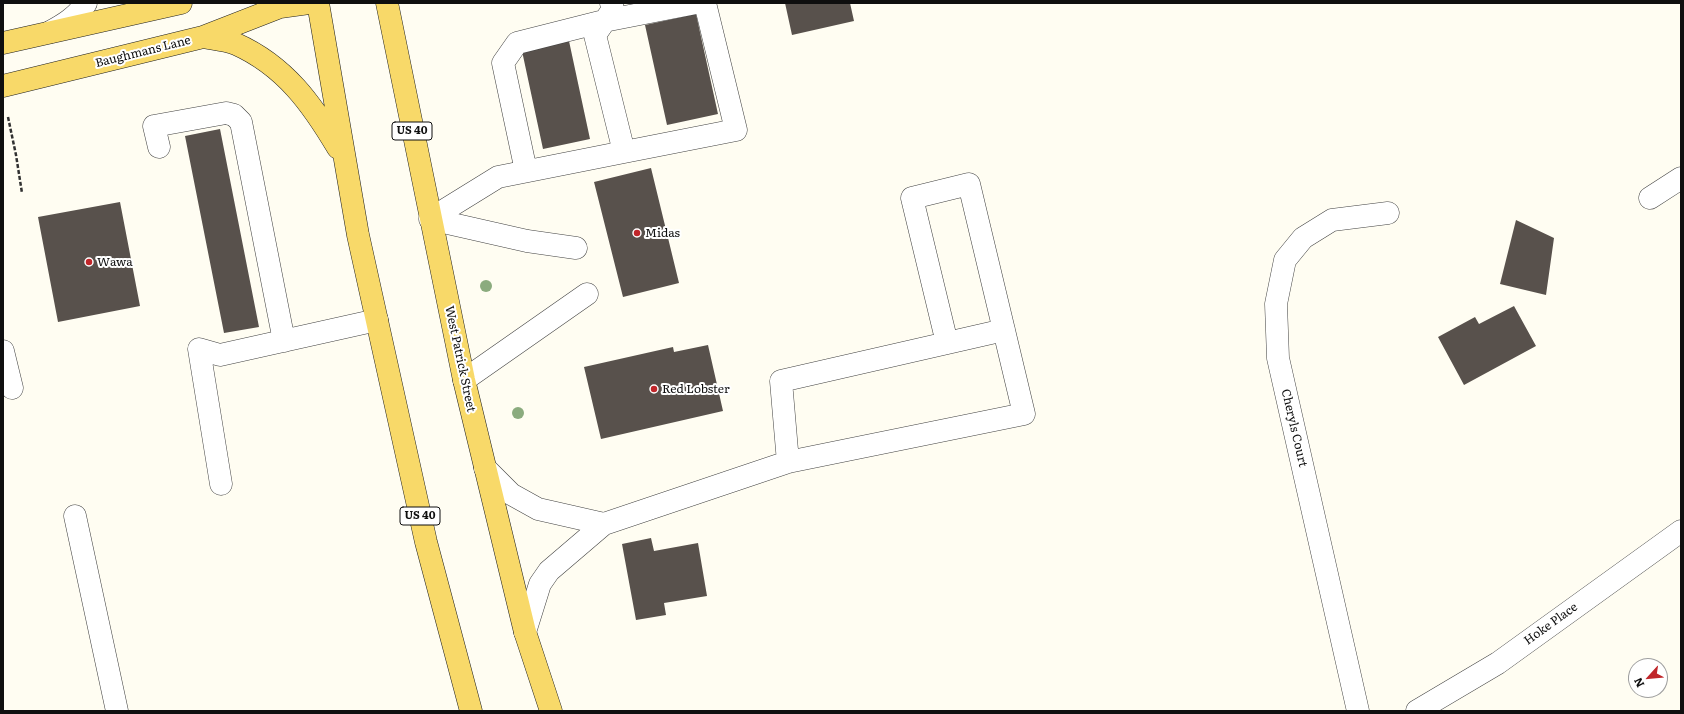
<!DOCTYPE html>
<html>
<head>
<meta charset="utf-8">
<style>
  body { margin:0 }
  #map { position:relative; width:1684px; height:714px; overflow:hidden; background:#fffdf2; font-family:Literata,serif }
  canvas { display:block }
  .frame { position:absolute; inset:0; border:4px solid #0f0f0f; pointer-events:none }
  .north { position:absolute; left:1628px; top:658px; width:40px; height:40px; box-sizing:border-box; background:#fff; border:1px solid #9f9f9f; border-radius:50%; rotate:243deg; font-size:11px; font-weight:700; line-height:16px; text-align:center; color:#0f0f0f }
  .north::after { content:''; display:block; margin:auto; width:14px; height:18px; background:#c0262a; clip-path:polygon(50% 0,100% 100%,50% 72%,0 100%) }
</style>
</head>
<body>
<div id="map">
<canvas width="1684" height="714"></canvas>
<div class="frame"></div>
<div class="north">N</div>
</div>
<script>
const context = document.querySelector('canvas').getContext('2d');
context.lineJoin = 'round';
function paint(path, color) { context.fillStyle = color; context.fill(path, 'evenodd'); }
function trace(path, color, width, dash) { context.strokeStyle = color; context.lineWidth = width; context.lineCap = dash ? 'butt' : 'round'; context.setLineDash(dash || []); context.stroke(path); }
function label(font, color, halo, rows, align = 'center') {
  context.font = font + ' Literata,serif'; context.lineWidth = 4; context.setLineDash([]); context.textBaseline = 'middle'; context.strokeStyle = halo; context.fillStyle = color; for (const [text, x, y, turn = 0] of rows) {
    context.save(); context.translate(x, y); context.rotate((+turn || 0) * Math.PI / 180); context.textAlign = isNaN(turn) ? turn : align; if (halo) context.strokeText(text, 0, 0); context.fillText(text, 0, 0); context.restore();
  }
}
const building = new Path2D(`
  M785,3H850L854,21L792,35Z
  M696,14L718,114L667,125L645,25Z
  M569,41L590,139L543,149L522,51Z
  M220,129L259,327L224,333L185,136Z
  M651,168L679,283L623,297L594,182Z
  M120,202L140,306L58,322L38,217Z
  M1516,220L1554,238L1546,295L1500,284Z
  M1514,306L1536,346L1464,385L1438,337L1475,317L1479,324Z
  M708,345L723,411L601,439L584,367L673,347L674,352Z
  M651,538L654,551L698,543L707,596L664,603L666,615L636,620L622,544Z`);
const path = new Path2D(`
  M8,117L16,155L22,193`);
const minor = new Path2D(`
  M50,32C65,24 76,17 86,3
  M159,147L154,126L226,113L234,115L241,122L284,341
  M624,152L736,130L705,3
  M526,171L503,63L517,43L604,21L696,3
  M1650,198L1681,178
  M430,219L498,177L624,152L595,35L613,9L611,3
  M430,219L527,241L576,248
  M3,351L12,388
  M464,380L587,294
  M788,462L781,381L1004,330
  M485,468L511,494L538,509L604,524
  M221,484L199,349L220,355L377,320
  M75,516L117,711
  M525,632L540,584L549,571L604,524L788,462L1024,414L969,184L912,198L947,343
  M1358,711L1278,358L1276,304L1285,260L1303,238L1332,220L1388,213
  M1417,711L1498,663L1681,531`);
const major = new Path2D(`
  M318,3L358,235L426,542L471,711
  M387,3L464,380L525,632L551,711
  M203,37C213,39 226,40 236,44C285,66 312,104 338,148
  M3,43L181,3
  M3,86L203,37L280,7L309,3`);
const trees = [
  [486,286],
  [518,413]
];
const markers = [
  [637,233,4,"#c0262a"],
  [89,262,4,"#c0262a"],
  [654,389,4,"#c0262a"]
];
const shields = [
  [412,131,40],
  [420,516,40]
];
const shieldNames = [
  ["US 40",412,131],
  ["US 40",420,516]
];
const streetNames = [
  ["Baughmans Lane",143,52,-14],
  ["West Patrick Street",460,359,78],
  ["Cheryls Court",1294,428,77],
  ["Hoke Place",1551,624,-36]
];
const poiNames = [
  ["Midas",645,233],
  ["Wawa",97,262],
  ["Red Lobster",662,389]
];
paint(building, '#58514c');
trace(minor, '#424242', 23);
trace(major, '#202020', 23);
trace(path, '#313131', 2.5, [4, 2]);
trace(minor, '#fff', 22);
trace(major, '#f8d969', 22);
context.fillStyle = '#8bab7e';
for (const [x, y] of trees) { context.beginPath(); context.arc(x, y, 6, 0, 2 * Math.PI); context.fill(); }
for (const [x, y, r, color] of markers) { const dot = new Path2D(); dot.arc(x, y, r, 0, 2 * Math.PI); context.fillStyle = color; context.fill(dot); trace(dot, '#fff', 1.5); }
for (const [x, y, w] of shields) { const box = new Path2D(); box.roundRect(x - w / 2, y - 9, w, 18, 3); context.fillStyle = '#fff'; context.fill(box); trace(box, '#0f0f0f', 1); }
label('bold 11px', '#0f0f0f', null, shieldNames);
label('12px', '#0f0f0f', '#fff', streetNames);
label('12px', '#0f0f0f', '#fff', poiNames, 'left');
</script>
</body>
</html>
